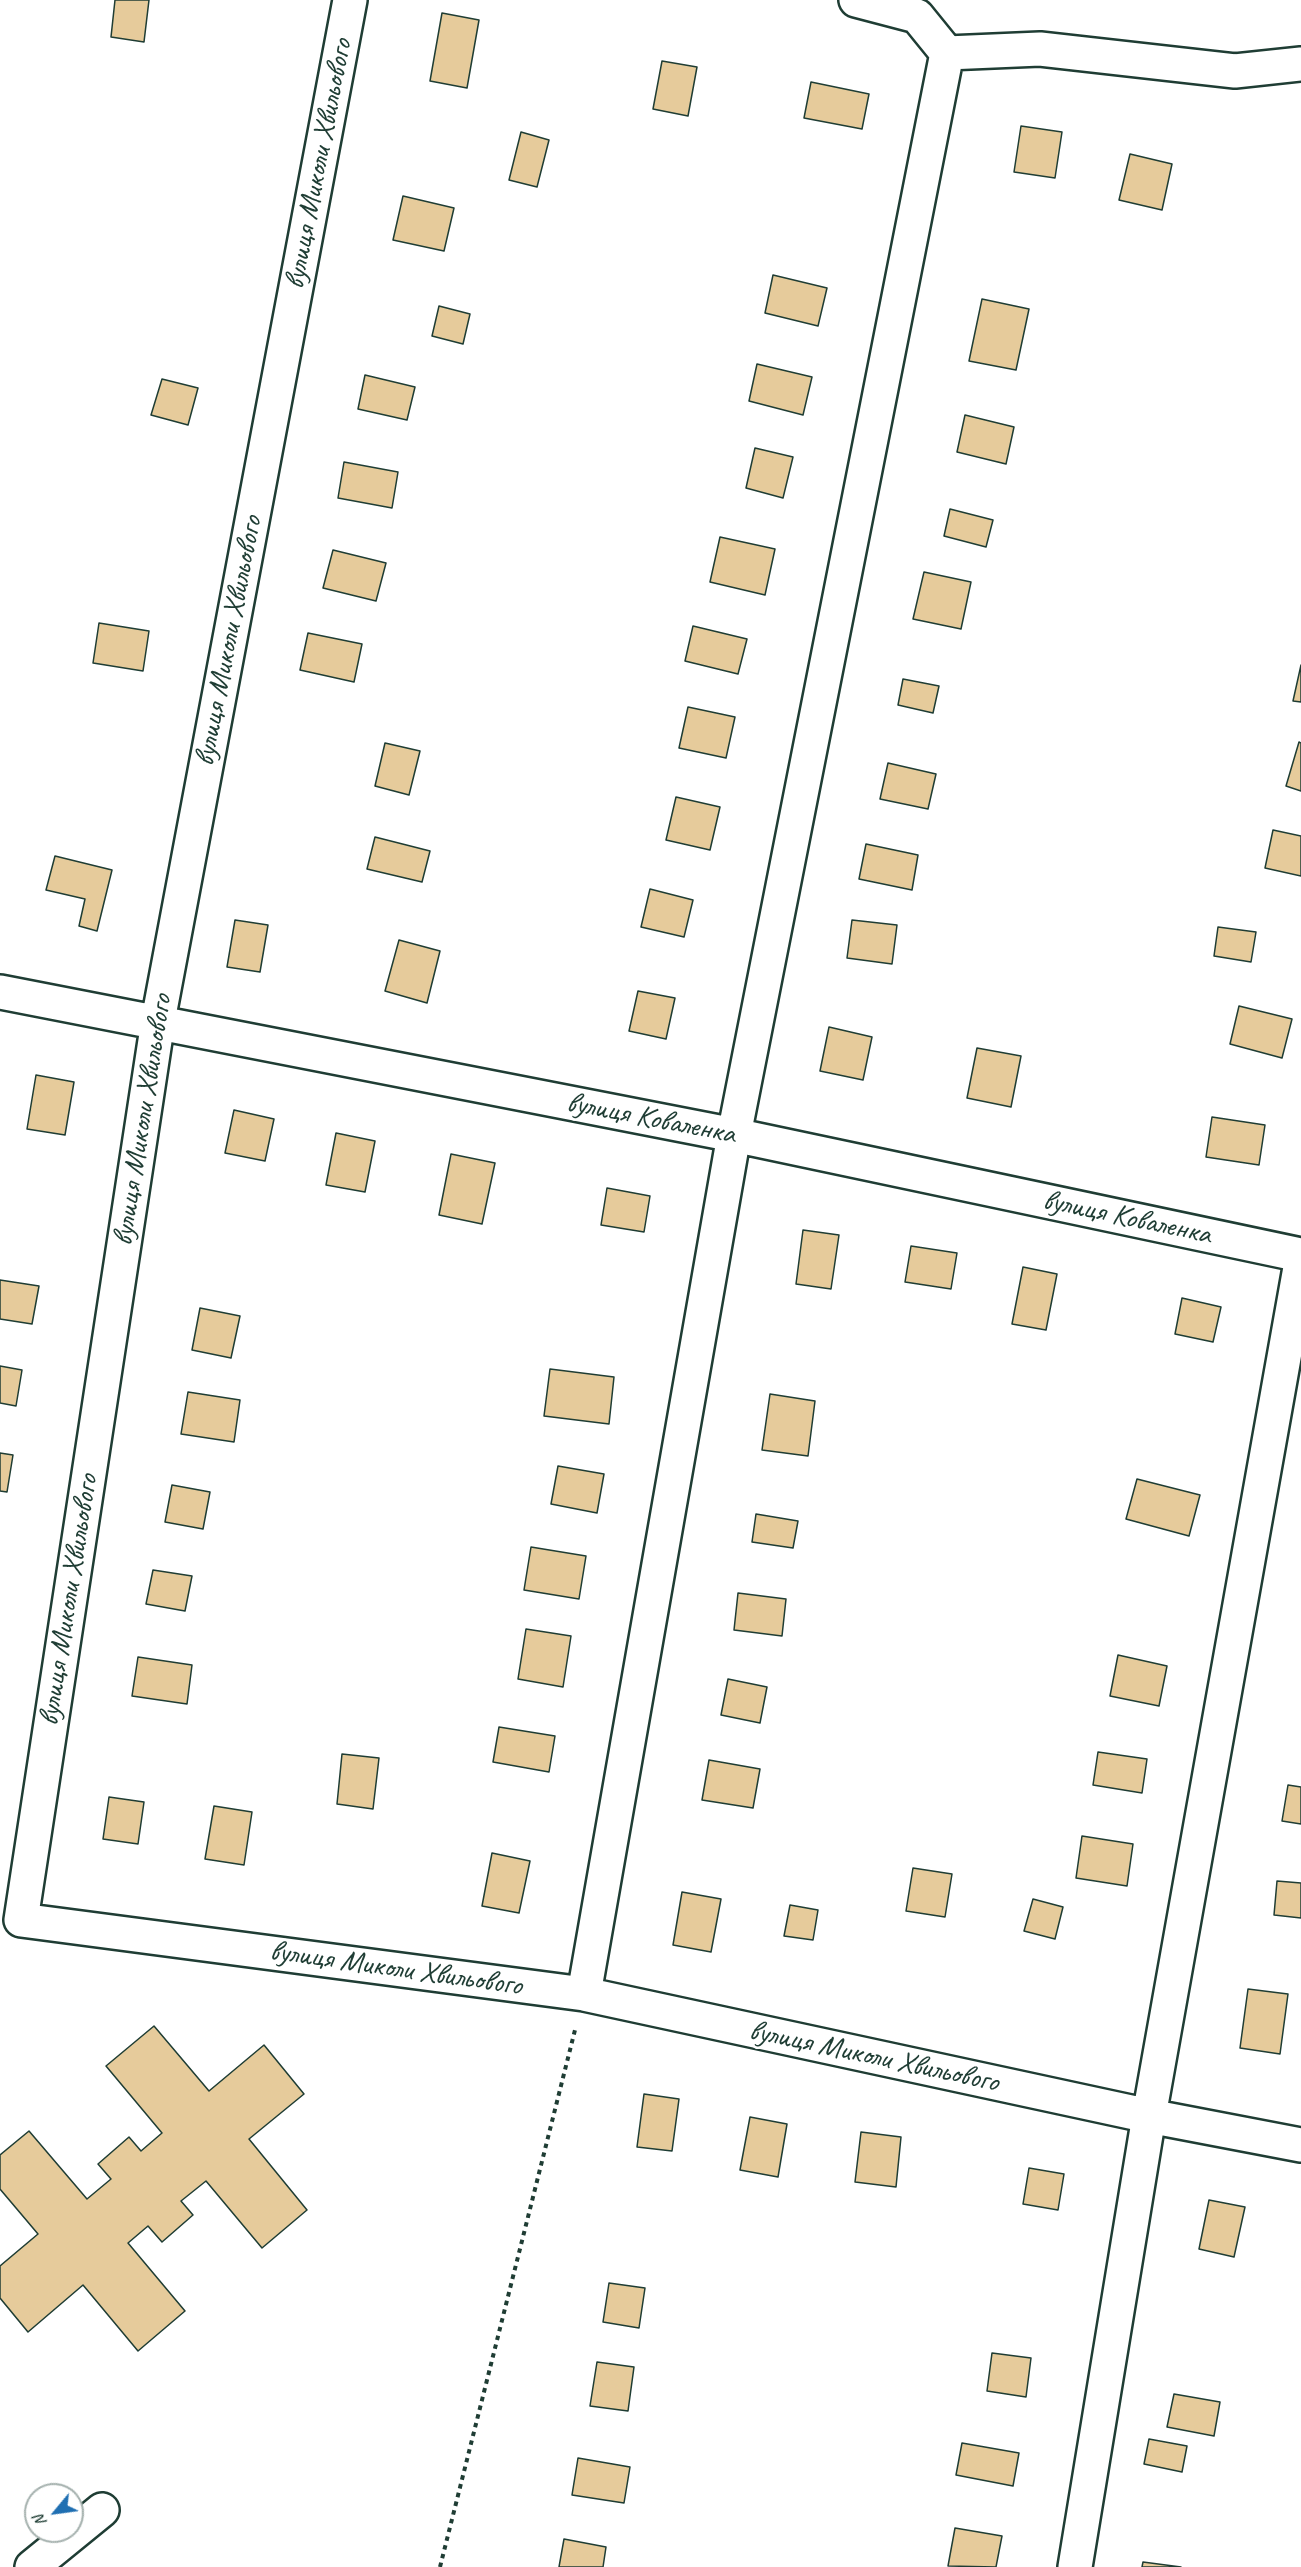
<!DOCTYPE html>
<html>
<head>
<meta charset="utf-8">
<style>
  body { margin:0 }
  #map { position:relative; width:1301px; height:2567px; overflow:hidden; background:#fff; font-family:Caveat,sans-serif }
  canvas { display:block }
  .north { position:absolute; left:24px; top:2483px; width:60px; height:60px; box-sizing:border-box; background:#fff; border:2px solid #a5b1ae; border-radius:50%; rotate:241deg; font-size:16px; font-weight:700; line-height:24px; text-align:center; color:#1f3d34 }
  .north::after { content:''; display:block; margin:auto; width:21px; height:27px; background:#1f6fb2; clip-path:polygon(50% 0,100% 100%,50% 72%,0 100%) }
</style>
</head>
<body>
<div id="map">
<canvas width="1301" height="2567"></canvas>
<div class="north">N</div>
</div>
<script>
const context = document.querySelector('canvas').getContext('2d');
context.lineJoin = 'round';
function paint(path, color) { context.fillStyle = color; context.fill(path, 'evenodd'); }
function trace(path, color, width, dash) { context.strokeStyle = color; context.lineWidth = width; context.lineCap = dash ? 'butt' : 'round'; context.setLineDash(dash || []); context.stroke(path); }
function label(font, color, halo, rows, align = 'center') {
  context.font = font + ' Caveat,sans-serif'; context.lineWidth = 5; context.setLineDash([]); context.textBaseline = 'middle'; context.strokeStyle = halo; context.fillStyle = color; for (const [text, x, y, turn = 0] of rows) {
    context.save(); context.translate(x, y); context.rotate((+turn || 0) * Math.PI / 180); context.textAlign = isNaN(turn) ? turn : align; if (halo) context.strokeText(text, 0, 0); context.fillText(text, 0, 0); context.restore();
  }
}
const building = new Path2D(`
  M115,0H149L144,42L111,37Z
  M442,13L479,20L467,88L430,81Z
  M662,61L697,67L688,116L653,109Z
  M811,82L869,94L862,129L804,118Z
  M1021,126L1062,132L1055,178L1014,172Z
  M521,132L549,140L537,187L509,180Z
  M1130,154L1172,164L1162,210L1119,200Z
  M403,196L454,208L444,251L393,240Z
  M773,275L827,288L818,326L765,313Z
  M982,299L1029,309L1016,370L969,361Z
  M439,306L470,314L463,344L432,336Z
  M757,364L812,377L803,415L749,401Z
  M365,375L415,387L407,420L358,409Z
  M162,379L198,388L188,425L151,415Z
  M965,415L1014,427L1006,464L957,452Z
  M755,448L793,457L783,498L746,488Z
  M344,462L398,472L392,508L338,498Z
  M950,509L993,520L986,547L944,536Z
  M720,537L775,549L765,595L710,582Z
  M333,550L386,563L376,601L323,588Z
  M924,572L971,582L961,629L913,619Z
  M99,623L149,631L143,671L93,663Z
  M693,626L747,639L738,674L685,661Z
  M308,633L362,644L354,682L300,670Z
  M1301,665V702L1293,701Z
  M903,679L939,686L933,713L898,705Z
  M688,707L735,717L726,758L679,748Z
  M1299,742L1301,743V791L1286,786Z
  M385,743L420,751L409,795L375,786Z
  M888,763L936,774L928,809L880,799Z
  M676,797L720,807L710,850L666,840Z
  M1273,830L1301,836V876L1265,868Z
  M375,837L430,851L422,882L367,869Z
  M866,844L918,855L912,890L859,879Z
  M55,856L112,870L97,931L79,926L85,899L46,890Z
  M650,889L693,900L684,937L641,927Z
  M235,920L268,925L260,972L227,967Z
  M852,920L897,925L892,964L847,958Z
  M1218,927L1256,932L1251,962L1214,956Z
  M399,940L440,951L427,1003L385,991Z
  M638,991L675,998L666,1039L629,1031Z
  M1239,1006L1292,1019L1282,1058L1230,1044Z
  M829,1027L872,1037L863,1080L820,1071Z
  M977,1048L1021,1056L1011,1107L967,1098Z
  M36,1075L74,1082L65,1135L27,1129Z
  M234,1110L274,1119L265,1161L225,1153Z
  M1212,1117L1265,1125L1259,1165L1206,1157Z
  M336,1133L375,1141L365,1192L326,1185Z
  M451,1154L495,1163L482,1224L439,1215Z
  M607,1188L650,1196L644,1232L601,1225Z
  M803,1230L839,1235L831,1289L796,1284Z
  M911,1246L957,1253L951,1289L905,1282Z
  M1023,1267L1057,1274L1046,1330L1012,1324Z
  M0,1280L39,1286L32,1324L0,1319Z
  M1182,1298L1221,1307L1213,1342L1175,1334Z
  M200,1308L240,1316L231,1358L192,1350Z
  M0,1366L22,1370L16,1406L0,1403Z
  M550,1369L614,1377L609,1424L544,1416Z
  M188,1392L240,1400L234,1442L181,1434Z
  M770,1394L815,1401L808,1456L762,1450Z
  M0,1453L13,1455L7,1492L0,1491Z
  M558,1466L604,1474L597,1513L551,1504Z
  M1137,1479L1200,1495L1189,1536L1126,1519Z
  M172,1485L210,1492L203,1529L165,1522Z
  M756,1514L798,1521L793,1548L752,1542Z
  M531,1547L586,1556L579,1599L524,1590Z
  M153,1570L192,1576L185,1611L146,1604Z
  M738,1593L786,1599L782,1636L734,1630Z
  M526,1629L571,1636L563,1687L518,1679Z
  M1118,1655L1167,1666L1159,1706L1110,1696Z
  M138,1657L192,1665L187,1704L132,1696Z
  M728,1679L767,1687L760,1723L721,1715Z
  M499,1727L555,1736L549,1772L493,1762Z
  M1098,1752L1147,1759L1142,1793L1093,1785Z
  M342,1754L379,1758L373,1809L337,1804Z
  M709,1760L760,1769L753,1808L702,1800Z
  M1288,1785L1301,1787V1824L1282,1821Z
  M109,1797L144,1802L138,1844L103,1839Z
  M214,1806L252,1812L244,1865L205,1859Z
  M1082,1836L1133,1844L1127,1886L1076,1878Z
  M492,1853L530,1861L519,1913L482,1906Z
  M913,1868L952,1874L945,1917L906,1911Z
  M1277,1881L1301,1883V1918L1274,1915Z
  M682,1892L721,1899L711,1952L673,1945Z
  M1033,1899L1063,1907L1055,1939L1024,1931Z
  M790,1905L818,1910L813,1940L784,1936Z
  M1248,1989L1288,1994L1280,2054L1240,2048Z
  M154,2026L209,2091L264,2045L304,2094L249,2139L307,2210L262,2248L206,2181L181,2201L193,2215L162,2242L148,2226L128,2243L185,2311L138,2351L83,2285L28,2332L0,2298V2266L38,2234L0,2189V2155L29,2131L87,2199L111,2179L98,2164L129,2137L141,2151L162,2133L106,2066Z
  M644,2094L679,2099L672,2151L637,2147Z
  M750,2117L787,2124L778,2177L740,2170Z
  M861,2132L901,2137L896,2187L855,2182Z
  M1029,2168L1064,2174L1058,2210L1023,2204Z
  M1209,2200L1245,2207L1234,2257L1199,2249Z
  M609,2283L645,2288L639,2328L603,2322Z
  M992,2353L1031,2358L1026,2397L987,2391Z
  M597,2362L634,2367L628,2411L590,2406Z
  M1174,2394L1220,2402L1214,2436L1167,2427Z
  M1149,2439L1187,2446L1182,2472L1144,2464Z
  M962,2443L1019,2453L1013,2486L956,2475Z
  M578,2458L630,2467L624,2503L572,2495Z
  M955,2528L1002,2536L996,2567L948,2566Z
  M564,2539L606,2547L603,2567H559Z
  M1143,2562L1181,2567H1142Z`);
const path = new Path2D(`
  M440,2567L575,2030`);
const minor = new Path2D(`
  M350,0L158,1021L21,1920L584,1994L1149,2116L1301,2145
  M856,0L917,16L947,53
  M0,992L734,1135L1301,1255
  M584,1994L734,1135L947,53L1040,49L1235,71L1301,64
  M32,2567L102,2510
  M1075,2567L1149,2116L1301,1262`);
const streetNames = [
  ["вулиця Миколи Хвильового",319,164,-79],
  ["вулиця Миколи Хвильового",229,641,-79],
  ["вулиця Коваленка",651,1119,11],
  ["вулиця Миколи Хвильового",143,1120,-81],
  ["вулиця Коваленка",1127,1218,12],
  ["вулиця Миколи Хвильового",69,1600,-81],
  ["вулиця Миколи Хвильового",396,1969,8],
  ["вулиця Миколи Хвильового",874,2057,12]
];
paint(building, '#e6cb9b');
trace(building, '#1f3d34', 1.5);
trace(minor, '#1f3d34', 38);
trace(path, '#1f3d34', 4, [4.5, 4.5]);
trace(minor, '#fff', 33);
label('30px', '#1f3d34', '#fff', streetNames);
</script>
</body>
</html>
